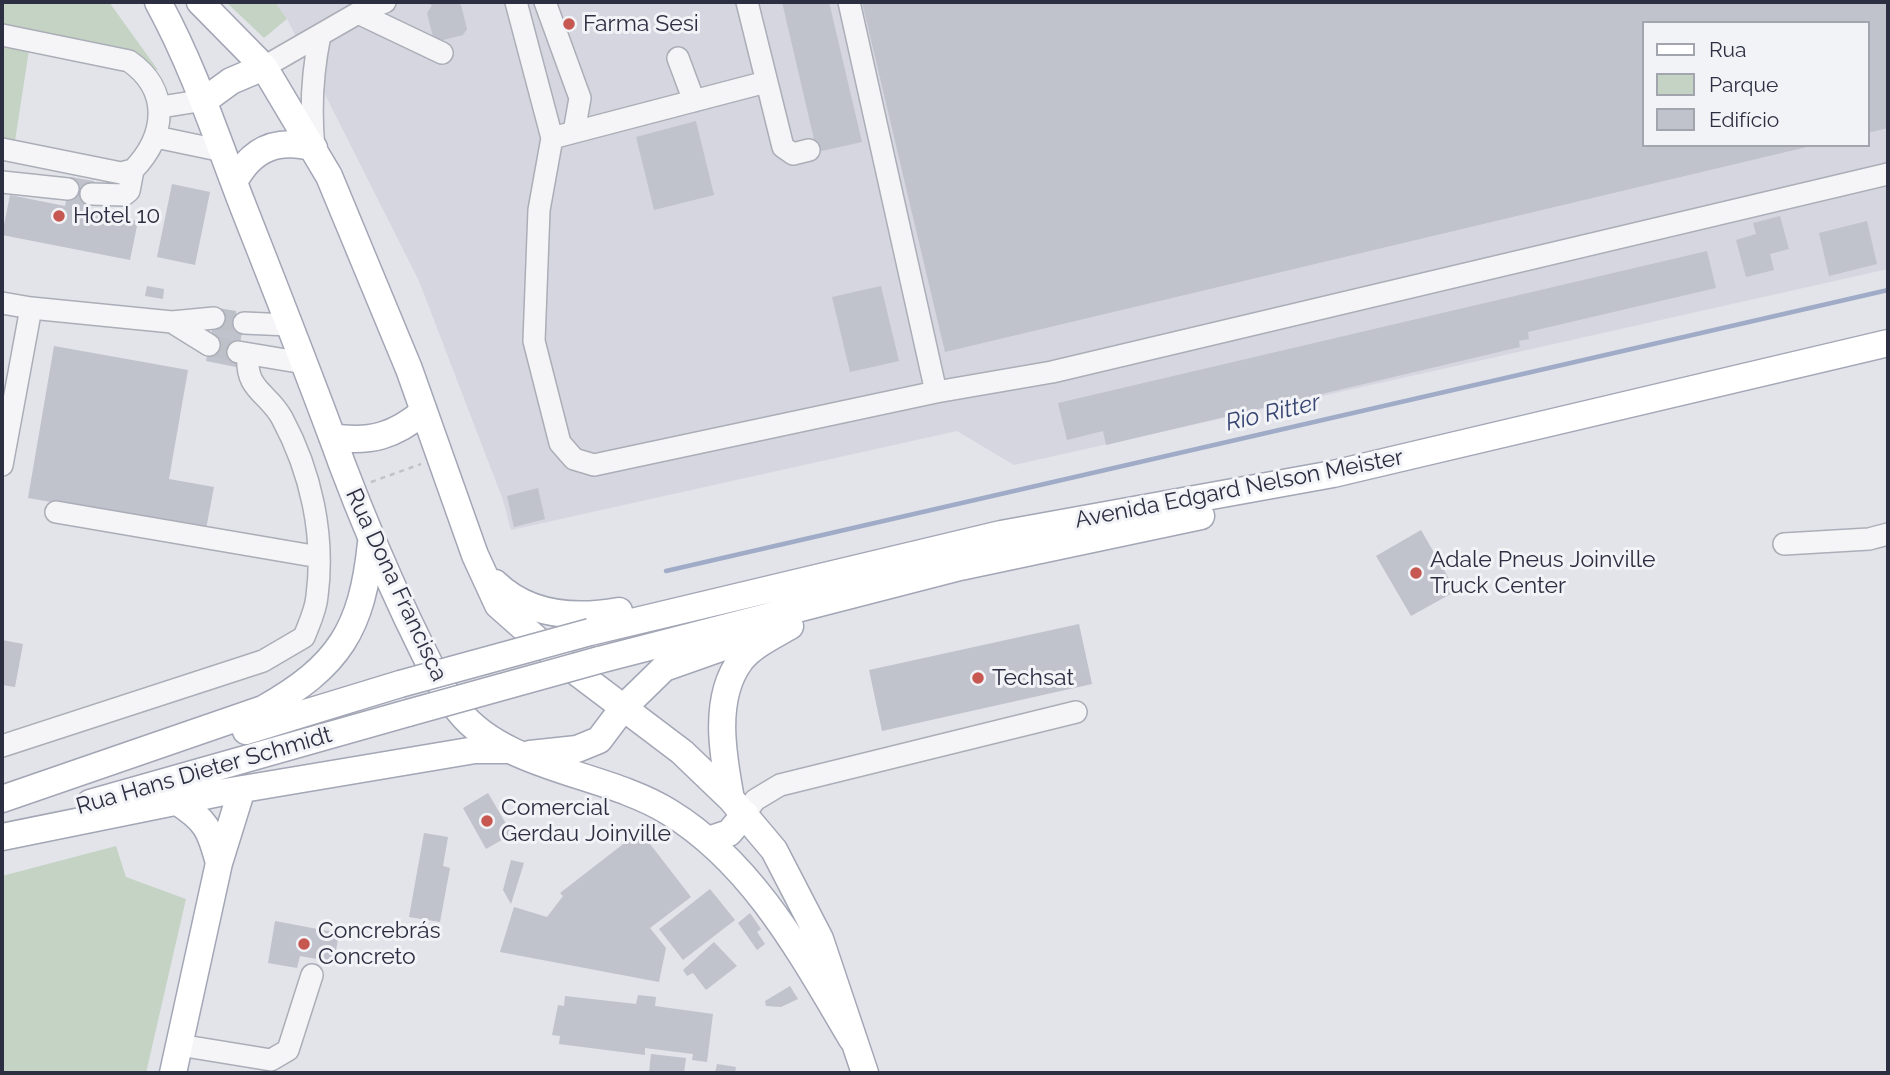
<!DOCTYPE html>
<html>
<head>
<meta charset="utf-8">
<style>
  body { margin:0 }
  #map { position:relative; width:1890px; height:1075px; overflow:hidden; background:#e2e4ea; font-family:Raleway,sans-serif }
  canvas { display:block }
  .frame { position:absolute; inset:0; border:4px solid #2c2f41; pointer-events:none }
  .legend { position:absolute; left:1642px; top:21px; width:228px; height:126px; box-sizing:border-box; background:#f2f3f7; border:2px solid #a3a5ae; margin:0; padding:9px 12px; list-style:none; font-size:21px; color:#2c2f41 }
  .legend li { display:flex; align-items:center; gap:14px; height:35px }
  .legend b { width:35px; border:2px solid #a3a5ae }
</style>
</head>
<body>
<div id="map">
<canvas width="1890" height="1075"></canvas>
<div class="frame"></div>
<ul class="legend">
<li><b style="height:9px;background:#fff"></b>Rua</li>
<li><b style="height:19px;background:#c5d3c4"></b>Parque</li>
<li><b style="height:19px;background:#c0c2cc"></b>Edifício</li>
</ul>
</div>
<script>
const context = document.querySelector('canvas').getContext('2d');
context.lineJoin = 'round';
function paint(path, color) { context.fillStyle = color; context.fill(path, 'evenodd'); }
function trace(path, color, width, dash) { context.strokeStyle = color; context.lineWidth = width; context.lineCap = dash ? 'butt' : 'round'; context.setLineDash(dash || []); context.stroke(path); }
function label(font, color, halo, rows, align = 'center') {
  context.font = font + ' Raleway,sans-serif'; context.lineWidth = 6; context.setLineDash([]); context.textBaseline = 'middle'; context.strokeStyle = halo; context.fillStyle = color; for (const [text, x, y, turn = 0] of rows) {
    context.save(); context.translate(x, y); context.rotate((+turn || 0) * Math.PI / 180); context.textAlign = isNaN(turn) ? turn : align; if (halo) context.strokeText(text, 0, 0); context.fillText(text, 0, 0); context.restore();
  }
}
const built = new Path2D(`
  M275,2H1888V269L1014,465L957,431L511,530L503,500L419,281L287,19ZM1643,23H1867V145H1643Z`);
const green = new Path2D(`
  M2,2H109L158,70L29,50L15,141L2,139Z
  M226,2H275L287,19L264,38Z
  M116,846L126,877L186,899L146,1073H2V876Z`);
const stream = new Path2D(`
  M666,571L1888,290`);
const building = new Path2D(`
  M425,2H455L461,5L467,29L463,35L439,41L433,37L427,13L432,5Z
  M782,2H829L862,142L817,152Z
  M862,2H1888V128L1867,133V23H1643V145L1811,146L945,352Z
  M696,121L714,195L654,210L636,137Z
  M71,177L94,181L88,211L138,221L130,260L2,235L10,195L65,206Z
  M172,184L210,192L195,265L157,257Z
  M1780,216L1789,249L1770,254L1774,270L1746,277L1736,240L1756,234L1753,223Z
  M1867,221L1877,264L1829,276L1819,233Z
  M1707,251L1716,288L1528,332L1529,339L1519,341L1520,347L1106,445L1103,431L1067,440L1058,403Z
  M147,286L164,289L163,299L145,296Z
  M881,286L899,361L850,372L832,297Z
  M216,310L245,315L236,367L206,361Z
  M54,346L188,370L169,479L214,487L206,529L28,498Z
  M538,488L545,519L514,527L507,496Z
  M1421,530L1456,591L1411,616L1376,556Z
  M1079,624L1092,684L882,731L869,670Z
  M2,640L23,644L15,687L2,685Z
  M488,793L512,834L486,849L463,808Z
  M640,831L691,897L650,928L666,948L659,982L500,952L514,907L547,917L563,896L560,893Z
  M424,833L448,837L443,866L450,868L440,922L409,917Z
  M511,860L524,863L511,904L503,890Z
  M710,889L735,920L683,960L659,929Z
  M750,913L761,929L757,932L765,944L757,950L738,923Z
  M275,921L339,933L334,962L300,956L297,968L268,963Z
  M714,942L737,966L706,990L693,973L687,976L683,970Z
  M790,986L798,999L781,1007L766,1006L765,1001Z
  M638,995L656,997L655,1006L713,1014L707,1062L692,1060L693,1054L645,1048V1055L559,1044L560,1036L552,1035L558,1005L564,1006L565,996L636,1004Z
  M651,1054L686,1058L684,1073H649Z
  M717,1064L736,1067L735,1073H715Z`);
const minorTunnel = new Path2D(`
  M214,318L244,323
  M209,345L238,352`);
const path = new Path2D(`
  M371,482L421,464`);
const minor = new Path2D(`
  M516,2L552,138L539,210L534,341L560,443L574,459L594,465L936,392L1052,372L1888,174
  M545,2L580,98L574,132
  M747,2L783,147L793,154L809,150
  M849,2L936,392
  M358,13L442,53
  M2,35L129,61C171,90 166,136 133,170L121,173L2,149
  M678,58L694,101
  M264,67L358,13L385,2
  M161,107L205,100
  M156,137L223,151
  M552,138L766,82
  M314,148C310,108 312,74 320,35
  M2,182L68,189
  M91,194L124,195L129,191L133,170
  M2,303L31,308
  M172,322L209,345
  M244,323L289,325
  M238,352L304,363
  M2,465L31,308L172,322L214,318
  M56,512L319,557
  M1784,544L1869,539L1888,534
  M2,746L263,661L304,637C309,624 316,610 317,596C325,535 311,472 282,418C267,391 245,391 248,354
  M745,814L755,800L780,785L1076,712
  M179,1045L271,1060L288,1050L312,975`);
const major = new Path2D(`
  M158,2C193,66 215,133 241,201C275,288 310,376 342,464C362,517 384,569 408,620C424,652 437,684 459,711C506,770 607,773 669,812C754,864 803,957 852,1039
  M200,2L264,67L329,176L409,369L475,555L498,605L559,659L682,752L731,799L774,850L820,939L865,1073
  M205,100L231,81L264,67
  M234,182C252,148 278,138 314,148
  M332,437C370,443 395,436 424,411
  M495,583C529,616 574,619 619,611
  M590,632L1001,534L1333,474L1888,343
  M599,660L960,567L1201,516
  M246,731L400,684
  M530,754L577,749L599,740L623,708L664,668L749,638
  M2,799L263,709C339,666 362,630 371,543
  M731,799C723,756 712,698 741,660C753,645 773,636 790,626
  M176,801C206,820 210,829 219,863
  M90,803L408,713
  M2,837L219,793L475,750H508
  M708,840L729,833L745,814
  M173,1073L219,863L242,789`);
const majorBridge = new Path2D(`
  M400,684L590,632
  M408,713L599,660`);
const markers = [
  [569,24,7,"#c65751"],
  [59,216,7,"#c65751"],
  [1416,573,7,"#c65751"],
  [978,678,7,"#c65751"],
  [487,821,7,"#c65751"],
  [304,944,7,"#c65751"]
];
const poiNames = [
  ["Farma Sesi",583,24],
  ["Hotel 10",73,216],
  ["Adale Pneus Joinville",1430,560],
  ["Truck Center",1430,586],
  ["Techsat",992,678],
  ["Comercial",501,808],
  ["Gerdau Joinville",501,834],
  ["Concrebrás",318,931],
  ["Concreto",318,957]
];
const streetNames = [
  ["Avenida Edgard Nelson Meister",1239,489,-11],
  ["Rua Dona Francisca",396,585,65],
  ["Rua Hans Dieter Schmidt",204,771,-16]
];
const waterNames = [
  ["Rio Ritter",1273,413,-13]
];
paint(built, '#d5d6df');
paint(green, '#c5d3c4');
trace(stream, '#a0abc7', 4.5);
paint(building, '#c0c2cc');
trace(minorTunnel, '#bec0c8', 21, [21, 10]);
trace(minor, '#abaeb7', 24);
trace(major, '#a3a6b5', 29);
trace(path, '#c1c2c8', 2.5, [5, 5]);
trace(minor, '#f5f5f8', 21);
trace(major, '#fff', 26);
trace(majorBridge, '#a3a6b5', 29, []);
trace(majorBridge, '#fff', 26);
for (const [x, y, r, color] of markers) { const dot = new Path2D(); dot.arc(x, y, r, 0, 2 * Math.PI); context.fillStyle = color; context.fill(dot); trace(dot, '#f2f3f7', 2.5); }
label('23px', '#2c2f41', '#f2f3f7', poiNames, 'left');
label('23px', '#2c2f41', '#f2f3f7', streetNames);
label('italic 24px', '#384672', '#f2f3f7', waterNames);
</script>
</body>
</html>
